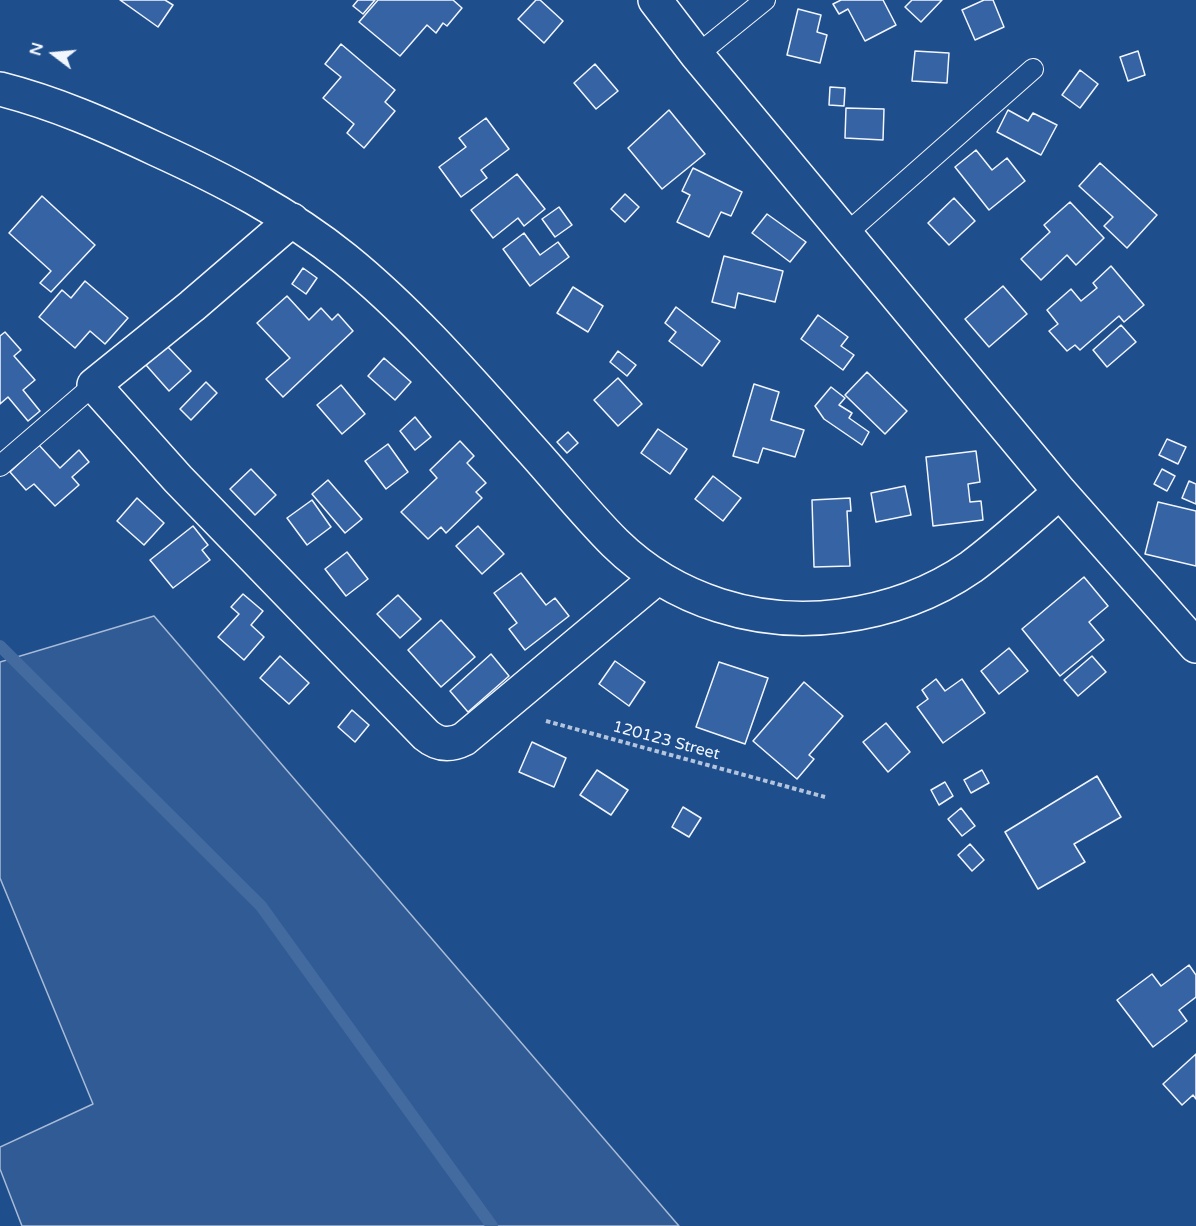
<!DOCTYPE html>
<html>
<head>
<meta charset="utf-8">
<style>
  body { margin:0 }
  #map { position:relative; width:1196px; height:1226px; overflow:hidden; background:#1f4e8c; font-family:"Varela Round",sans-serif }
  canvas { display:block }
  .north { position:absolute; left:24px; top:24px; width:60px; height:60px; -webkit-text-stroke:4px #1f4e8c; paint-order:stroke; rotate:286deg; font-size:16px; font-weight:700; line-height:24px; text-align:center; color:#f2f6ff }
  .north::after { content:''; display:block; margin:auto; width:21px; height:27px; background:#f2f6ff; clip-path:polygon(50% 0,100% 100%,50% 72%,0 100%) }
</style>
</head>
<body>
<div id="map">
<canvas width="1196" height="1226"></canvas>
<div class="north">N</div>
</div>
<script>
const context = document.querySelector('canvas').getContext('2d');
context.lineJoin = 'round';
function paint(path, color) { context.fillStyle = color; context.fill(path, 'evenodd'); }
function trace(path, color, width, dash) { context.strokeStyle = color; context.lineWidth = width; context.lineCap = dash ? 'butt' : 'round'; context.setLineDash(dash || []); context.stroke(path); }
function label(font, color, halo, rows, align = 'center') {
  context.font = font + ' "Varela Round",sans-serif'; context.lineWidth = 4.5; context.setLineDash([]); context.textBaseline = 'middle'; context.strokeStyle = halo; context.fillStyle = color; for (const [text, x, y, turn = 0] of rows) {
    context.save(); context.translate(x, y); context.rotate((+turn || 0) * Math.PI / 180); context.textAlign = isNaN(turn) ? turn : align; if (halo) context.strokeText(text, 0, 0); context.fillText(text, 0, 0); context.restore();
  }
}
const built = new Path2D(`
  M154,616L679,1226H22L0,1169V1147L93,1104L0,878V662Z`);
const stream = new Path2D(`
  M0,646L261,906L492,1226`);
const building = new Path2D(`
  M120,0H165L173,5L158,27Z
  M358,0H375L363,14L353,6Z
  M378,0H453L462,8L447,26L443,23L436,33L427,25L400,56L359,22Z
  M536,0H540L563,21L544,43L518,19Z
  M841,0H883L896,25L865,41L848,9L839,14L833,4Z
  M912,0H942L921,22L905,7Z
  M984,0H993L1004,27L975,40L962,10Z
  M798,9L821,15L817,32L827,35L820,63L787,55Z
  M341,44L395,90L385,102L395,111L364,148L347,133L354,124L323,98L341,77L325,64Z
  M915,51L949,53L947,83L912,81Z
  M1138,51L1145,75L1128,81L1120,57Z
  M595,64L618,91L596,109L574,83Z
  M1080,70L1098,84L1080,108L1062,95Z
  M830,87L845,88L844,106L829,105Z
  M846,108L884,109L883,140L845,138Z
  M669,110L705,154L662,189L628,148Z
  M1008,110L1028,121L1033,113L1057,125L1041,155L997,132Z
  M486,118L509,149L481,170L487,178L461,197L439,167L466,147L459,138Z
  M976,150L992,170L1007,158L1025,181L989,210L955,167Z
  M1100,163L1157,215L1127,248L1104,226L1113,217L1079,186Z
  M693,168L742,192L731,216L721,212L709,237L677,222L690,195L682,191Z
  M517,174L545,209L524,226L518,218L493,238L471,210Z
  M625,194L639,207L625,222L611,209Z
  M42,196L95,245L51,292L40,283L51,271L9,233Z
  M954,198L975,221L949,245L928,223Z
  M1070,202L1104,238L1076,265L1067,255L1041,280L1021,259L1050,232L1044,225Z
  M559,207L572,225L555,237L542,219Z
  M767,214L806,242L790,262L752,233Z
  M524,233L540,255L558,242L569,257L530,286L503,249Z
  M724,256L783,271L775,302L738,293L735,308L712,302Z
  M1111,266L1144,305L1124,322L1119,316L1080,350L1075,345L1067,351L1049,331L1058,324L1047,310L1071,289L1081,301L1097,288L1093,283Z
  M303,268L317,278L306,294L292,284Z
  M85,281L128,318L105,344L90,331L75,348L39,317L62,290L71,298Z
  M1003,286L1027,314L989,347L965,319Z
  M573,287L603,306L588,332L557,313Z
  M287,296L309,320L321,308L332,320L338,314L353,331L283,397L266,379L290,358L257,323Z
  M676,307L720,341L702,366L669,341L676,332L665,323Z
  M818,315L848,337L841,346L854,355L843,370L801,339Z
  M1121,325L1136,342L1107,367L1093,350Z
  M5,332L21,350L14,356L35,380L23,390L40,411L28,421L8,397L0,404V336Z
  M167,346L191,371L169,391L146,365Z
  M618,351L636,365L627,376L610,362Z
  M384,358L411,382L395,400L368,376Z
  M867,372L907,411L885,434L845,395Z
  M618,378L642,404L618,426L594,400Z
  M206,382L217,393L191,420L180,409Z
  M754,384L779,392L771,420L804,430L795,457L763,448L758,463L733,456Z
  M341,385L365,414L342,434L317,405Z
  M831,387L845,398L839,405L852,413L849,418L869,432L862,445L824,419L815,406Z
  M415,417L431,437L415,450L400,431Z
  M658,429L687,449L670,474L641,453Z
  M568,432L578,443L567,453L557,442Z
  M1167,439L1186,447L1178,464L1159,455Z
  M460,441L474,456L467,463L486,483L476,492L482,498L446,533L441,527L428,539L401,512L437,478L430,470Z
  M388,444L408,472L386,489L365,461Z
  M39,445L60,468L79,450L89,462L72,477L79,485L55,506L34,484L26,490L10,472Z
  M976,451L980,482L968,484L970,502L981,501L983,520L933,526L926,457Z
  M251,469L276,495L255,515L230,489Z
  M1162,469L1175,476L1167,491L1154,484Z
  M713,476L741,498L723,521L695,499Z
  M328,480L362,519L345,533L312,494Z
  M1189,481L1196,484V504L1182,498Z
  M905,486L911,515L876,522L871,493Z
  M137,498L164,523L144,545L117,521Z
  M850,498L851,511H847L850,566L814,567L812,500Z
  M312,500L331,527L307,545L287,518Z
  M1158,502L1196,511V566L1145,554Z
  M193,526L208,545L202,550L210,560L173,588L150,560Z
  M478,526L504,554L482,574L456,546Z
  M347,552L368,579L346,596L325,569Z
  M521,573L546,605L555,598L569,616L525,650L509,629L517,623L494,593Z
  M1084,577L1108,606L1089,622L1104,640L1060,676L1022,629Z
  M243,594L263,611L251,625L264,637L244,660L218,637L239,614L231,607Z
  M398,595L421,619L400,638L377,614Z
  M441,620L475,657L441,687L408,650Z
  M1009,648L1028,671L999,694L981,671Z
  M491,654L509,676L468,712L450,691Z
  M280,656L309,683L289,704L260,678Z
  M1092,656L1106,672L1078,696L1064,680Z
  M615,661L645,682L629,706L599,684Z
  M719,662L768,678L745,744L696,727Z
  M936,679L945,691L962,679L985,713L943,743L917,707L928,699L922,690Z
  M804,682L843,716L809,755L814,759L797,779L753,741Z
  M352,710L369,725L355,742L338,727Z
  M886,723L910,752L888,772L863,742Z
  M532,742L566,758L554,787L519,772Z
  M597,770L628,790L611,815L580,795Z
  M982,770L989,783L971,793L964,780Z
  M1097,776L1121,817L1074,844L1085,862L1038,889L1005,832Z
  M945,782L953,796L939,805L931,790Z
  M683,807L701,818L689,837L672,827Z
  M961,808L975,826L962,836L948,819Z
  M970,844L984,860L972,871L958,855Z
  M1189,965L1196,975V997L1179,1010L1187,1021L1153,1047L1117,1000L1152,974L1161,986Z
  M1196,1054V1099L1193,1095L1182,1105L1163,1084Z`);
const path = new Path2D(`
  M546,721L825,797`);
const lane = new Path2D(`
  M697,55L765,0
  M847,233L1033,69
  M0,466L94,385`);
const street = new Path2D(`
  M655,0L697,55L1060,492L1196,646
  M0,89C55,103 105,125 156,149C222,179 288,213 345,259C413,314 471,382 529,447C558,479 585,513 615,543C674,601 759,627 840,616C886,610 932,594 971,567C1002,544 1031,517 1060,492
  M292,220L192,306L94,385L178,479L426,735C438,745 450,746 464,739L658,577`);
const streetNames = [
  ["120123 Street",666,741,15]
];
paint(built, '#305b95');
trace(built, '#a8bbd7', 1.5);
trace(stream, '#446ba0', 12);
paint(building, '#3563a3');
trace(building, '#f2f6ff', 1.5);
trace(lane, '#f2f6ff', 22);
trace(street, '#f2f6ff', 36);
trace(path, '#b3c4dc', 4, [4.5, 3]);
trace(lane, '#1f4e8c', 20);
trace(street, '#1f4e8c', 33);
label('16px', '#f2f6ff', '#1f4e8c', streetNames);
</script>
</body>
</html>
